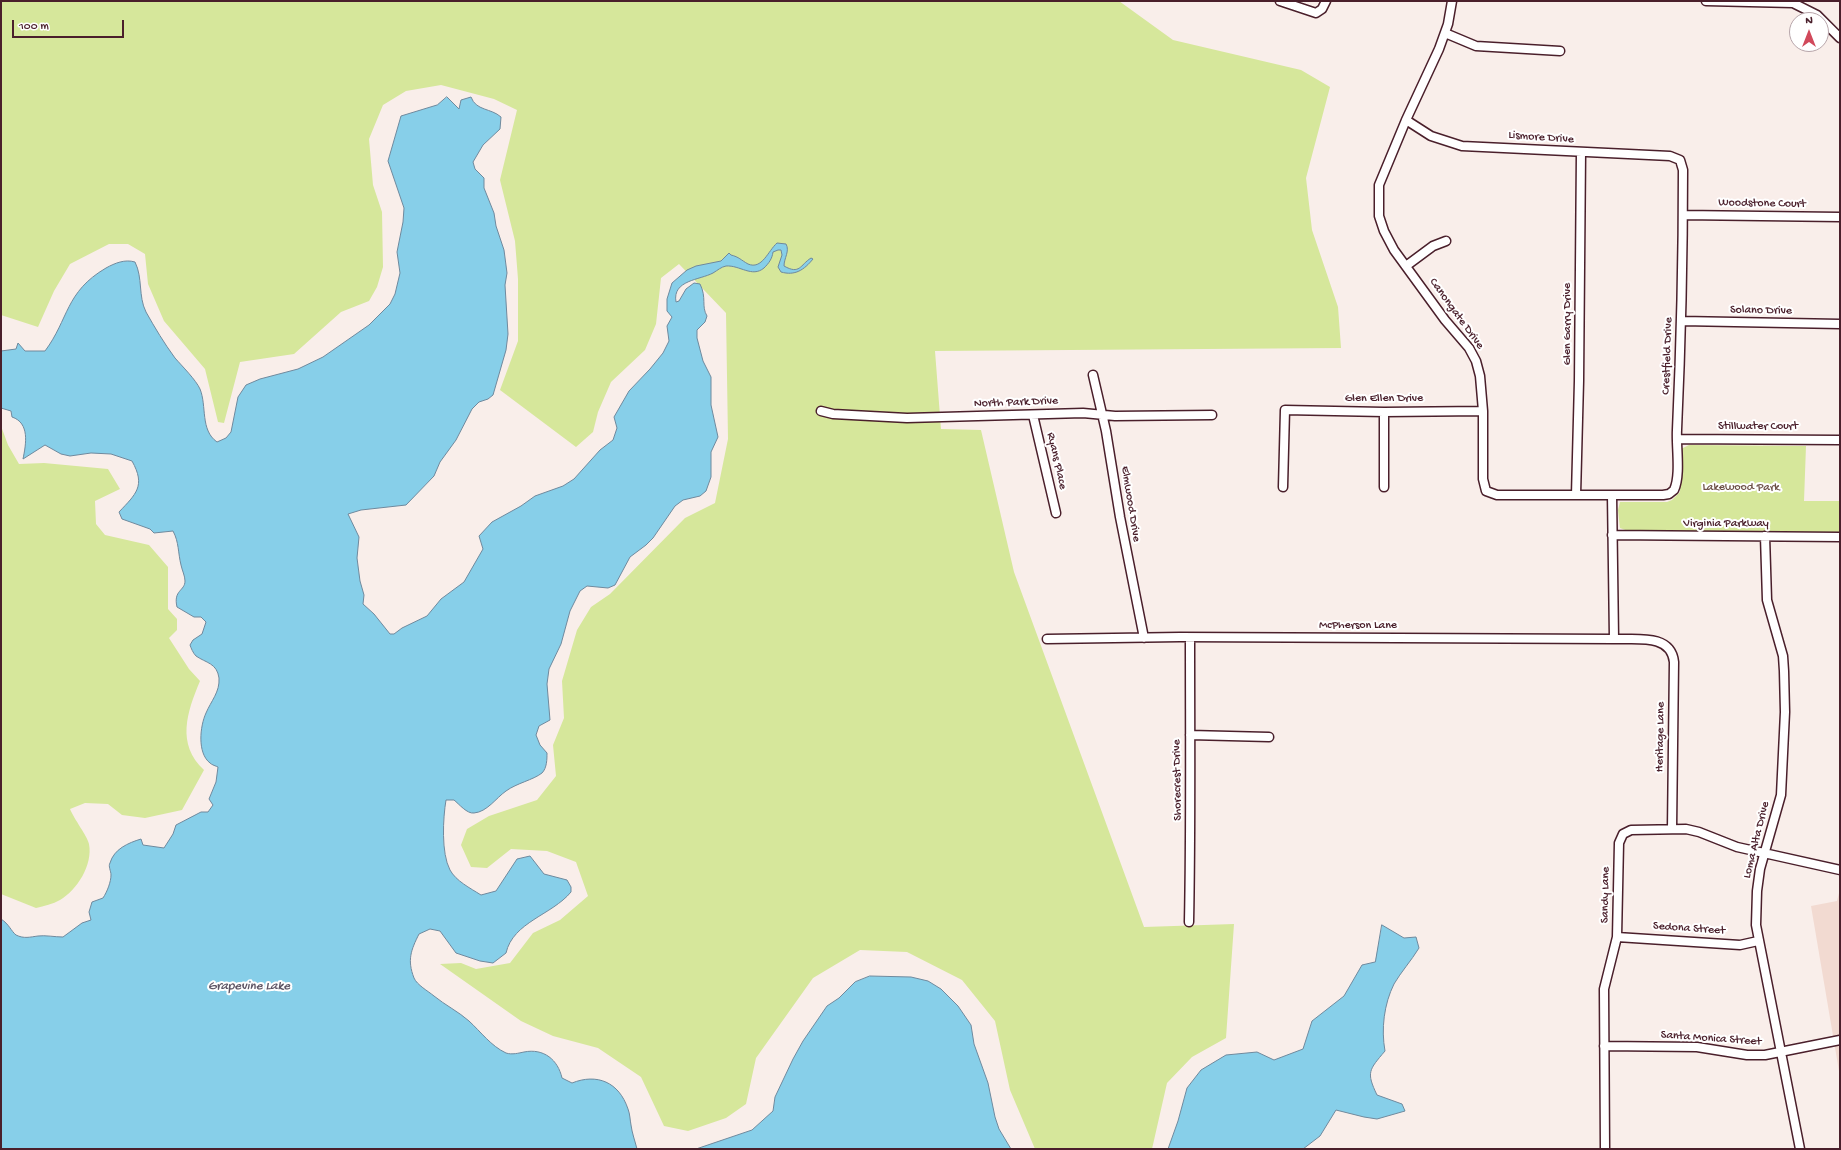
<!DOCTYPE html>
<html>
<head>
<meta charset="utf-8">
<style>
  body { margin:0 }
  #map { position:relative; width:1841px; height:1150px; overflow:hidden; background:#f9eeea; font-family:"Gochi Hand",sans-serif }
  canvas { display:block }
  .frame { position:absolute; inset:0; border:2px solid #4a1f2b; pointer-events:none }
  .north { position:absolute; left:1789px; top:12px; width:40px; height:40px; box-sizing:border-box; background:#fff; border:1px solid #b7a5aa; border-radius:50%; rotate:0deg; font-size:11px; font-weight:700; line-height:16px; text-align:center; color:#4a1f2b }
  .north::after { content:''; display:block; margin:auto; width:14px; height:18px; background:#d1495b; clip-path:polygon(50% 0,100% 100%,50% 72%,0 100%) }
  .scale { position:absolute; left:12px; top:20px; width:112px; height:18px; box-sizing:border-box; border:2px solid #4a1f2b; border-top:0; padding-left:5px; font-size:12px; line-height:14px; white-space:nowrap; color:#4a1f2b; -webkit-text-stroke:3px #fff; paint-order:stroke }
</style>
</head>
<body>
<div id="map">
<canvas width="1841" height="1150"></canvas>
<div class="frame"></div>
<div class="north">N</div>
<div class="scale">100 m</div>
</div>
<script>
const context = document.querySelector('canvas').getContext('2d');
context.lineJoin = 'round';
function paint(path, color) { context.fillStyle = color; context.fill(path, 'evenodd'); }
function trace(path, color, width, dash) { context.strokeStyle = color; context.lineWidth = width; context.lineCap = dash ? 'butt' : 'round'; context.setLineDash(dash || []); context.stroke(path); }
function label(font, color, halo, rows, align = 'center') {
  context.font = font + ' "Gochi Hand",sans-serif'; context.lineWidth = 4; context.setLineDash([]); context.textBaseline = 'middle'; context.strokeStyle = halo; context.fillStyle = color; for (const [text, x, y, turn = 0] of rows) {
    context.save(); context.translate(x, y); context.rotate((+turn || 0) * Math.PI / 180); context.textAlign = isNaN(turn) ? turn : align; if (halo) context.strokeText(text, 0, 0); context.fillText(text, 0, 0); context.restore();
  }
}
const built = new Path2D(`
  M1840,889V1077L1811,906L1837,901Z`);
const green = new Path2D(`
  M1,1H1119L1173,40L1301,70L1330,87L1306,178L1312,230L1338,307L1341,348L935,351L941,429L981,430L1014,572L1144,927L1234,924L1226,1038L1192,1057L1167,1083L1152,1149H1035L1010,1090L995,1021L962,980L907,952L860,950L813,978L756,1058L746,1104L726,1118L688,1131L664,1126L641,1077L598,1048L553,1036L521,1021L440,964L461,963L476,969L510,963L533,933L560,920L588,896L576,862L547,851L511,849L487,868L471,867L461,845L467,829L489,816L537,800L556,776L553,745L564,718L562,681L577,630L591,607L610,594L685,518L715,503L728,439L726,313L679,264L661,278L656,324L645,350L611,382L598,412L593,432L576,447L500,390L518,341V279L515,241L500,180L517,110L494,99L441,85L406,91L383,105L369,139L373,185L382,212L383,267L377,287L369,301L341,312L294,354L240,362L224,423L218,422L205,369L164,321L148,284L145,254L128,244H109L70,264L54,291L38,327L1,315Z
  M1,426L8,445L19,464L44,463L108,469L120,489L95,501L96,524L105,535L149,545L168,567V609L177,619V630L169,638L189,669L200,681C187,712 176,744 204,770L182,810L145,818L122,815L108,804L85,803L70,809C74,819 88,837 89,844C93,865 77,890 60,900C53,904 44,906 36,908L1,894Z
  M1689,445L1806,446L1804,501H1840V533L1628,531L1620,528L1618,510L1620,502H1667L1672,500L1680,492L1681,449Z`);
const water = new Path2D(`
  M447,97L459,109L461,100L471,97C476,111 491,108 501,117L500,129L483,145L473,162L475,169L484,178V188L494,213L496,226L504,250L507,273L505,285L508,334L506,350L493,395L488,399L479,402L472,409L456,440L440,462L434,476L406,505L361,510L348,514L359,537L357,558L360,581L364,595L363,604L374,614L390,634H394L402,628L427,616L441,599L464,582L483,549L479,536L492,522L521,506L535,496L563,486L574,479L600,450L613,440L617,428L614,417L629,391L650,369L663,353L669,341L667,326L672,317L667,311V299L672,283L687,270L696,266L721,261L729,253L731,255C739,257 741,260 748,264C762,270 768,251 777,243L786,244C790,251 784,258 784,266C800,275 800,265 811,258L813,259C804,270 795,276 781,272L778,267L782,255L781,250H778L773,252C772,259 769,263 764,268C752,278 740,265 726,266C721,267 718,270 713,273C700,280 672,280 676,302L679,301L686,289L694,283L700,284C707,298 701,306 707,316L705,322L697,330V338L703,361L711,377V405L718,437L711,452V477L706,491L700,496L683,500L675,506L653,538L646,545L630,557L615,585L608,588L587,586L580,591L570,611L561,644L549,669L547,684L550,720L539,726L536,735L540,745L547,753C547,759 547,768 542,773C533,780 517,783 506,791C496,798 487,812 474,813C467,814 459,804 454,800H446C443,818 441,853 450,870C456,881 470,888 481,895L496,891L517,859L530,856L544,874L567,880L571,887V892C552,915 513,922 506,953L493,963L480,961L456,953L440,931L430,929L419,934C411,950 407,960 414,978C417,985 428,991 434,996C445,1005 459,1012 469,1021C481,1032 491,1046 506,1053C512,1055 519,1053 524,1052C544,1048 558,1060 562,1078L572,1083C597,1073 619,1082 628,1109C630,1114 630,1120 631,1125C632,1133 635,1141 637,1149H1V919C9,924 11,931 16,935C24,939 30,937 38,936C45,935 55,937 63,937L82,923L91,920L89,912L92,902L103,898C107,892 111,882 111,875C111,871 108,866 110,863C114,849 128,843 141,839L143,845L164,848L173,834L176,825L201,812H208L213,805L209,799L216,782L218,767C216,766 212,765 210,763C197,753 200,726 206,713C211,701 220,692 219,678C217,663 206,663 196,656C193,653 191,648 190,645L193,640L202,634L206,622L201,617H194L177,607C173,590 185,591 185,581C185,576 182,570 181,565C178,553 179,542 173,531L154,533L150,529L122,519L119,512C136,494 146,486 132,461L111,454L91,453L70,456L61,454L45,445L23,459C26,444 30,423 12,417L11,411L1,408V351L16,349L18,343L25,351H45C69,319 65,292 106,268C115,263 125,259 135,262C143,278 138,296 146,312C155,328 164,343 175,358C182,366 196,380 200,389C207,406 200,430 217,442L226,438L231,432L238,397L246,385L260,379L298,369L323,357L369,325L390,304L395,294L400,273L397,252L403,222L404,208L388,161L401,116L437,105Z
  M1382,925L1404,938L1416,937L1419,948C1411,961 1401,972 1394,984C1384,1004 1381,1029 1385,1051C1369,1070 1366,1072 1377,1095L1402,1104L1405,1111L1377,1119L1364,1117L1336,1110L1320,1136L1303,1149H1168L1178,1121L1187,1088L1201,1070L1226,1055L1257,1052L1274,1060L1303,1049L1312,1021L1344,996L1362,965L1375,962Z
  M870,976L911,977L928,981L941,989L958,1006L971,1025L974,1044L988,1083L995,1117L999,1129L1011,1149H696L752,1130L773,1111L775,1097L793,1059L803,1041L827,1006L839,998L855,982Z`);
const street = new Path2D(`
  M1280,1L1316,13L1322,9L1326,1
  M1706,1L1793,3L1817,15L1840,38
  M1445,33L1476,46L1560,51
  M1406,120L1431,136L1462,146L1670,156L1680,160L1683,170C1683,257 1681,343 1677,430C1676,447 1681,475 1674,490L1669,494L1663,495H1497L1486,491L1483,479V411L1480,376L1476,361L1469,348L1445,320L1394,250L1384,231L1379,216V185L1406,120L1439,49L1448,24L1452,1
  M1683,215L1840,217
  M1406,266L1433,246L1446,241
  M1682,321L1840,324
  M1093,375L1106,431L1120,517L1144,638
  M821,411L833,414L907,418L1083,413L1115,416L1212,415
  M1384,412V487
  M1033,415L1056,513
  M1677,439L1840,440
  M1283,487L1285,410L1384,412L1483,411
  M1576,495L1579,381L1581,152
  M1612,495L1614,639
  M1612,535L1840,537
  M1765,536L1767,600L1783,656L1784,671L1785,712L1781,795L1760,869L1757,891L1756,925L1800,1149
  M1047,639L1180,637L1614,639C1635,640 1671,633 1674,662L1672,829
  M1190,735L1269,737
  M1189,922C1191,827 1190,733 1190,638
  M1617,937L1740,945L1758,941
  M1604,1046L1697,1047L1747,1055H1765L1840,1040
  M1605,1149L1604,989L1617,937L1619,843L1623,834L1631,830L1686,829L1699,832L1737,847L1840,870`);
const streetNames = [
  ["Lismore Drive",1541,138,4],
  ["Woodstone Court",1762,204,1],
  ["Solano Drive",1761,311,1],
  ["Canongate Drive",1456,314,54],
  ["Glen Garry Drive",1568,324,-90],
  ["Crestfield Drive",1668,356,-88],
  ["Glen Ellen Drive",1384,399],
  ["North Park Drive",1016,403,-2],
  ["Stillwater Court",1758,427],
  ["Ryans Place",1056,461,77],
  ["Elmwood Drive",1130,504,81],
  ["Virginia Parkway",1726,524],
  ["McPherson Lane",1358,626],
  ["Heritage Lane",1661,737,-89],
  ["Shorecrest Drive",1178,780,-91],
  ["Loma Alta Drive",1757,840,-76],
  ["Sandy Lane",1606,895,-89],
  ["Sedona Street",1689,929,4],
  ["Santa Monica Street",1711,1039,4]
];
const parkNames = [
  ["Lakewood Park",1741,488]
];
const waterNames = [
  ["Grapevine Lake",249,987]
];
paint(built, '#f2dad1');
paint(green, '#d6e79b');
paint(water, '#87cfe9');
trace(water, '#6f899d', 1);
trace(street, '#4a1f2b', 11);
trace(street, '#fff', 8);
label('12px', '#4a1f2b', '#fff', streetNames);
label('12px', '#6d5147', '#fff', parkNames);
label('italic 13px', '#5c5464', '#fff', waterNames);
</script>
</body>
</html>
